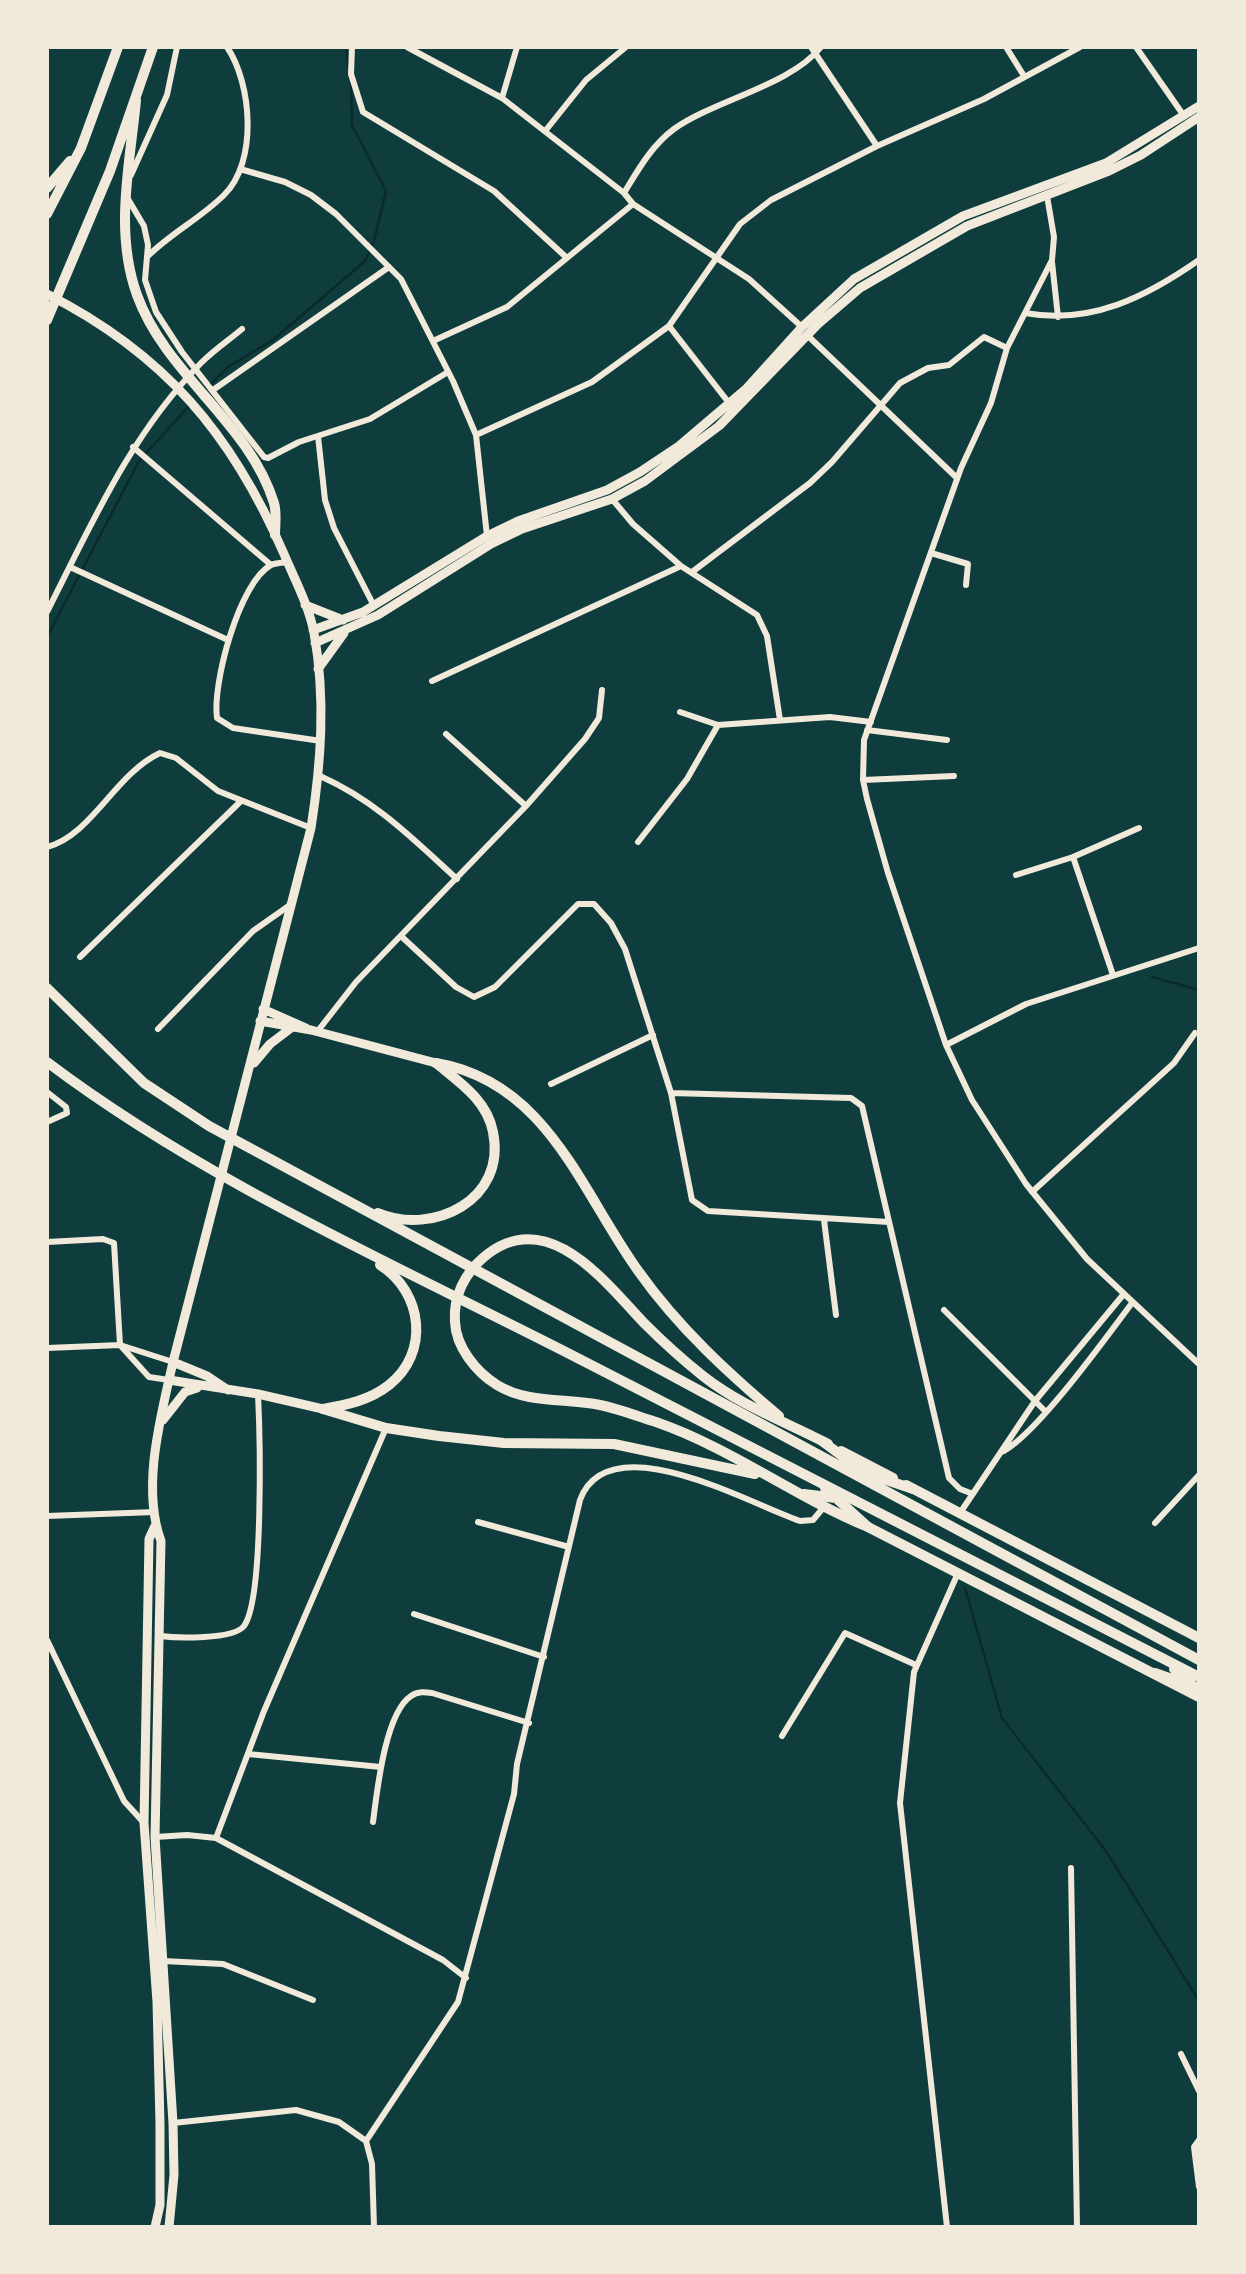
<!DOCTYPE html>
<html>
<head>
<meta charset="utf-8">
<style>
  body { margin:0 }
  #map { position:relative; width:1246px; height:2274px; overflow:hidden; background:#0f3d3e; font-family:Mulish,sans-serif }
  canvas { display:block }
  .frame { position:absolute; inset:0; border:49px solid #f1e9da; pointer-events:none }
</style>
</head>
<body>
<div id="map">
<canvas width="1246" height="2274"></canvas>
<div class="frame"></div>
</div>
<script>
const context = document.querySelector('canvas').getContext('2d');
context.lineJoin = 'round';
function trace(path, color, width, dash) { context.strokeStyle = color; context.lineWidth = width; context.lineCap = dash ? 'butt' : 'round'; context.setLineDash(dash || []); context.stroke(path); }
const stream = new Path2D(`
  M346,47L348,66
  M204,391L228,367L274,339L365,261L374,241L386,191L352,125L351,83
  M47,637L139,461L189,406
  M1152,977L1199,990
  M965,1588L1002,1718L1106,1851L1199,2001`);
const minor = new Path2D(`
  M352,47L351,74L363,112L494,191L567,258
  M407,47L502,98L624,193L633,204L749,279L802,327
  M811,47L877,146
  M1006,47L1024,76
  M1136,47L1184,116
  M502,98L517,47
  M546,130L586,80L626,47
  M240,169L285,182L311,195L336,214L401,279L453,381L476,435L487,536
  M131,175L167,95L177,47
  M624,193C638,170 652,145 674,129C715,100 791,85 821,47
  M1047,196L1054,237L1052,260L1007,348L991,403L961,468L864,740L863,780L867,799L888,873L946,1045L972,1100L1026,1184L1087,1259L1199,1364
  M128,199L144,226L148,245L145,280L156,312L182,352L264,457L268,458L299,442L370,419L448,372
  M148,256C171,233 201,218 224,195C258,162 252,84 227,47
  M1052,262L1058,317
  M1025,313C1091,325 1146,297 1199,260
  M669,326L729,403
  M807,335L957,478
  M433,341L507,307L633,204
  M213,390L389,267
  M476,435L592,382L669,326L740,224L771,200L877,146L984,99L1080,47
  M318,436L325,500L334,528L374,606
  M133,447L271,565
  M612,499L633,524L681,566L757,615L767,636L780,720
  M931,553L968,564L966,585
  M287,562C282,563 275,563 271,565C239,582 212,685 217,718L233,728L321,741
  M70,567L228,640
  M692,572L810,483L832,462L900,383L928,368L949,365L984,337L1007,348
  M47,612C92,523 131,434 201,363C214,350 229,340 242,329
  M432,681L681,566
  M680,712L718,725L830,717L871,722
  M867,730L947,740
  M446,734L526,806
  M320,776C376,801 412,838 457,879
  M863,780L954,776
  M638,842L687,779L718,725
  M47,847C92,835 115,774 160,753L176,758L218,791L311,828
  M1073,857L1113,975
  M1016,875L1073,857L1139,828
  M402,937L456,987L474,997L495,987L578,904H594L611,923L625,949L671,1093L692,1200L708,1211L889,1222
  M80,957L240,802
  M158,1029L253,931L290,905
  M317,1032L356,982L526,806L585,739L599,718L602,690
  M946,1045L1026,1004L1199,948
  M551,1084L653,1035
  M47,1092L66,1107L67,1113L47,1122
  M671,1093L851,1098L862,1106L949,1478L960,1489L973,1494
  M1032,1192L1174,1063L1195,1033
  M824,1220L836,1315
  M47,1242L103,1239L114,1243L120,1345L149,1377L169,1380
  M944,1310L1045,1411
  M47,1348L120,1345L173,1362
  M1004,1451C1039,1431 1105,1339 1132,1303
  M960,1513L1035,1401L1123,1295
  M47,1516L155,1512
  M478,1522L569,1547
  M1155,1523L1199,1475
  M414,1614L544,1657
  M160,1636C176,1638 233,1640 244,1626C264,1599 260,1434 258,1394
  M47,1640L124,1801L144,1823
  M782,1736L845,1633L916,1665
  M248,1754L381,1767
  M373,1822C377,1792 385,1713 411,1696C418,1691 425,1692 432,1693L529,1723
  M155,1837L187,1835L216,1838L443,1960L466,1978
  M216,1838L264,1711L386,1428
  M1071,1868L1077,2227
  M163,1961L223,1964L313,2000
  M1181,2054L1199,2091
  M173,2123L296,2110L339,2122L366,2141
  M1199,2140L1194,2147L1199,2187
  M366,2141L458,2002L514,1794L517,1764L580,1500C609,1423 750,1504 800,1521L813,1520L823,1508
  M366,2141L372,2164L374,2227
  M947,2227L900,1803L914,1672L958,1573`);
const secondary = new Path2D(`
  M47,294C165,354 232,434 284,554C295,580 309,606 314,633C326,698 321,764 311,828L173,1362C161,1416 141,1487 161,1541L155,1837L173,2123L174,2175L169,2227
  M305,605L343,620
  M313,630L363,612L487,536L518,521L607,490L640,472L679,446L746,389L802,327L854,279L963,216L1106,163L1199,106
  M315,643L378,615L491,544L522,529L612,499L645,481L719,426L818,324L860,288L967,226L1109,171L1141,155L1199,117
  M318,669L344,633
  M263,1009L306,1028
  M260,1021L311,1030L436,1063
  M254,1063L270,1044L291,1028
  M173,1362L207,1376L228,1390
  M169,1380L258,1394L323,1409
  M163,1420L185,1392L197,1388
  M155,2227L160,2205V2124L157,2002L144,1823L149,1539L155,1526`);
const primary = new Path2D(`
  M436,1063C548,1082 581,1192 639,1272C678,1327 728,1373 779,1416
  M323,1409L386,1428L439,1436L504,1443L614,1444L755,1474
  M828,1444C786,1422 741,1406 703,1376C683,1360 663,1342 644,1323C605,1282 547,1204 484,1257C465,1273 453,1296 455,1322C456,1347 476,1372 497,1385C528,1404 566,1398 600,1405C619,1409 637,1416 656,1422C731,1448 795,1497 868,1527L1199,1697
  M841,1451L893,1478
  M906,1485L1199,1638`);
const motorway = new Path2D(`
  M136,100C130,165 114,231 137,295C166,375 249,422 274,503C277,513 275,525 275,535
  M47,188L70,161
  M47,214L81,148L118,47
  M47,320L110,171L153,47
  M47,988L144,1083L209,1126L1199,1660
  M47,1062C198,1176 376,1256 544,1341C763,1452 981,1565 1199,1677
  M378,1213C433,1236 507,1200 493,1132C487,1100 459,1082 436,1063
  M323,1409C347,1405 370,1400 389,1385C430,1353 423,1292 380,1265
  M822,1441L873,1479
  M869,1474L913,1489
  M825,1488L868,1527
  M804,1494L836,1498
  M1174,1669L1199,1691
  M1155,1673L1189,1685`);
trace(stream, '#0a2a2b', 2.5);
trace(minor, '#f1e9da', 6);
trace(secondary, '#f1e9da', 9);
trace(primary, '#f1e9da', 10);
trace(motorway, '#f1e9da', 10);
</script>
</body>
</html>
